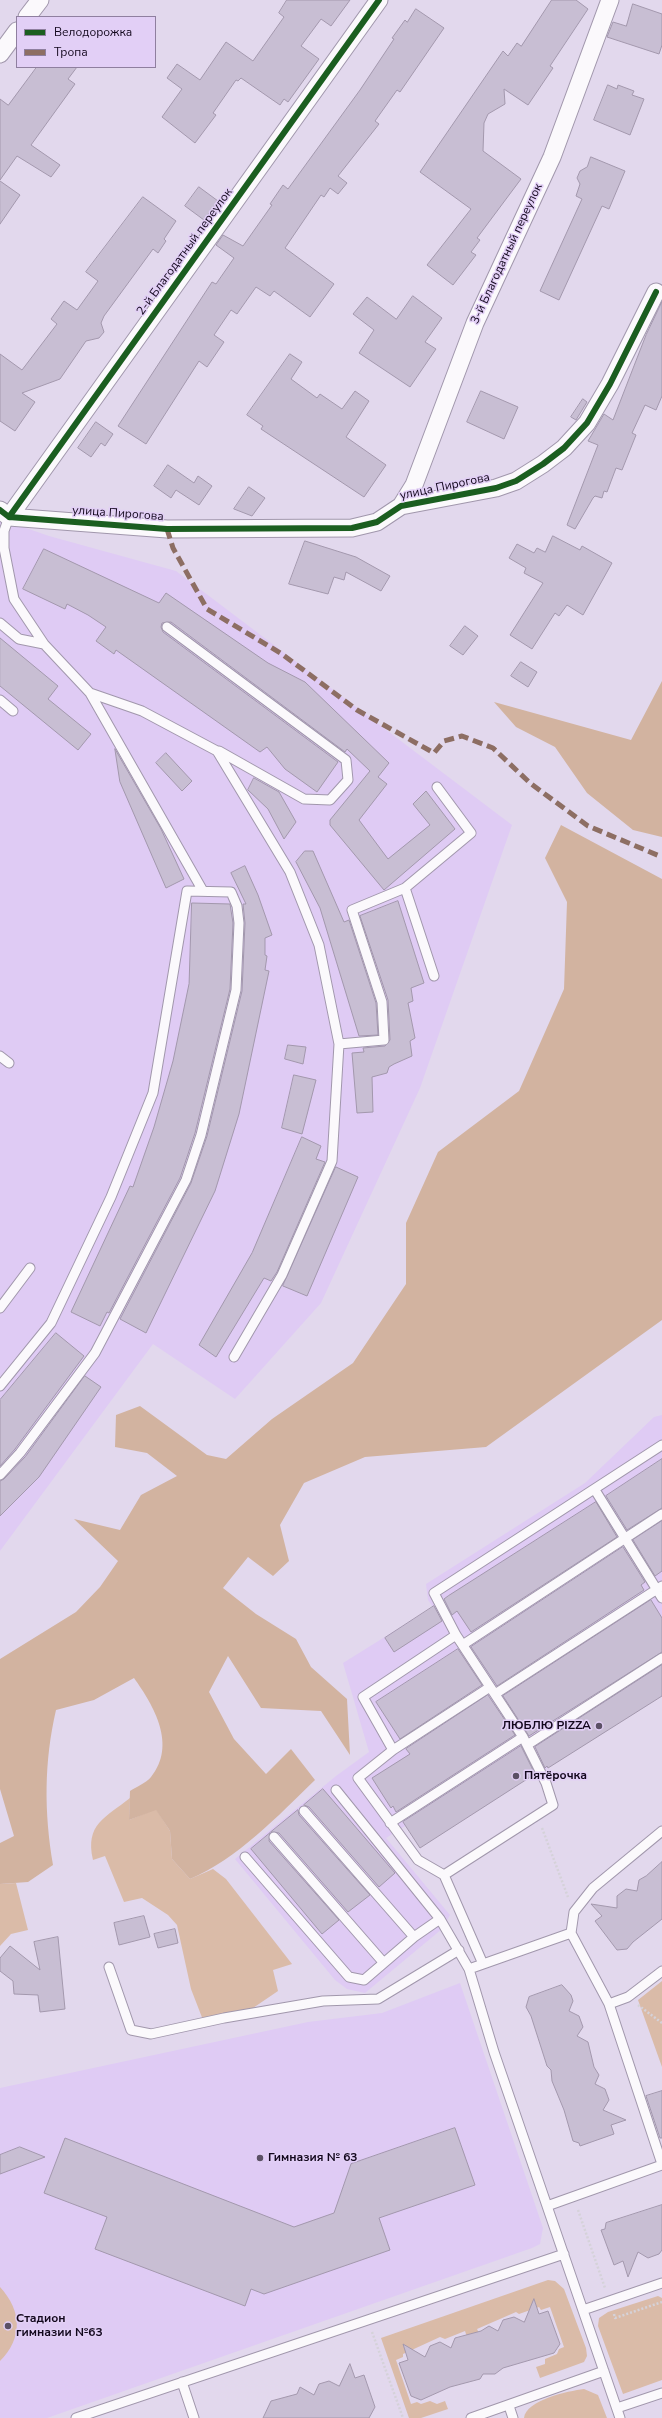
<!DOCTYPE html>
<html>
<head>
<meta charset="utf-8">
<style>
  body { margin:0 }
  #map { position:relative; width:662px; height:2418px; overflow:hidden; background:#e2d8ed; font-family:"Nunito Sans",sans-serif }
  canvas { display:block }
  .legend { position:absolute; left:16px; top:16px; width:140px; height:52px; box-sizing:border-box; background:#e2cff6; border:1px solid #8f7f9f; margin:0; padding:5px 7px; list-style:none; font-size:12px; color:#12071c }
  .legend li { display:flex; align-items:center; gap:8px; height:20px }
  .legend b { width:20px; border:1px solid #8f7f9f }
</style>
</head>
<body>
<div id="map">
<canvas width="662" height="2418"></canvas>
<ul class="legend">
<li><b style="height:5px;background:#1b5e20"></b>Велодорожка</li>
<li><b style="height:5px;background:#8d6e63"></b>Тропа</li>
</ul>
</div>
<script>
const context = document.querySelector('canvas').getContext('2d');
context.lineJoin = 'round';
function paint(path, color) { context.fillStyle = color; context.fill(path, 'evenodd'); }
function trace(path, color, width, dash) { context.strokeStyle = color; context.lineWidth = width; context.lineCap = dash ? 'butt' : 'round'; context.setLineDash(dash || []); context.stroke(path); }
function label(font, color, halo, rows, align = 'center') {
  context.font = font + ' "Nunito Sans",sans-serif'; context.lineWidth = 3; context.setLineDash([]); context.textBaseline = 'middle'; context.strokeStyle = halo; context.fillStyle = color; for (const [text, x, y, turn = 0] of rows) {
    context.save(); context.translate(x, y); context.rotate((+turn || 0) * Math.PI / 180); context.textAlign = isNaN(turn) ? turn : align; if (halo) context.strokeText(text, 0, 0); context.fillText(text, 0, 0); context.restore();
  }
}
const built = new Path2D(`
  M0,519L49,536L176,571L512,825L420,1088L321,1303L235,1399L153,1344L0,1551Z
  M662,1415V1696L548,1768L531,1777L518,1755L386,1838L450,1915L442,1929L365,1993L347,1989L335,1980L235,1859L336,1776L369,1752L343,1663L433,1607L428,1600L426,1584L585,1483L654,1417Z
  M460,1983L543,2228L540,2244L532,2248L47,2418H0V2088L308,2022L382,2013Z`);
const green = new Path2D(`
  M130,1798L129,1820L156,1809L170,1831L172,1859L190,1879L213,1869L226,1879L292,1964L273,1970L278,1991L253,2008L203,2020L191,1989L177,1925L168,1915L142,1898L124,1902L105,1856L93,1860C85,1824 105,1818 130,1798Z
  M16,1883L28,1930L11,1934L0,1946V1884Z
  M662,1981V2067L638,2000Z
  M548,2280L555,2281L564,2289L586,2348L587,2356L584,2362L540,2378L536,2367L545,2364V2359L557,2354L559,2349L564,2347L550,2307L541,2310L539,2307L519,2314L516,2312L477,2329L479,2333L467,2337L465,2331L445,2339L440,2337L403,2354V2357L396,2360L411,2404L417,2402L421,2404L430,2401L437,2404L445,2401L448,2409L421,2418H409L381,2338Z
  M0,2287C22,2311 23,2338 0,2361Z
  M658,2296L662,2298V2380L623,2394L598,2326L599,2318L608,2312Z
  M584,2389L598,2395L607,2418H524C526,2400 568,2391 584,2389Z`);
const forest = new Path2D(`
  M662,681V837L633,830L587,793L555,747L516,727L494,702L631,740Z
  M561,825L662,879V1320L486,1447L365,1457L304,1483L280,1525L289,1561L273,1576L248,1557L223,1588L256,1614L296,1639L311,1667L347,1699L350,1755L321,1711L261,1708L228,1656L209,1692L234,1739L266,1774L291,1749L315,1780C278,1816 237,1859 190,1879L172,1859L170,1831L156,1810L129,1820L130,1791C136,1787 146,1783 151,1777C177,1745 154,1706 134,1678L94,1700L56,1710C44,1762 44,1812 53,1865L28,1882L0,1884V1843L14,1836L0,1789V1659L76,1612L100,1587L118,1561L74,1519L120,1530L141,1495L177,1476L147,1453L115,1447L116,1415L140,1406L207,1455L226,1459L272,1419L353,1363L406,1284V1223L438,1152L519,1091L564,989L567,902L545,858Z`);
const building = new Path2D(`
  M287,0H350L331,26L321,19L301,46L319,59L288,102L284,99L280,105L241,78L238,81L236,80L213,113L216,115L195,143L162,117L182,89L167,78L177,64L200,80L226,42L253,61L284,17L279,13Z
  M552,0H576L588,9L550,66L553,68L528,105L504,89L505,104L488,114L484,123L483,151L521,179L477,238L480,240L471,252L476,255L453,285L427,265L471,209L420,172L503,51L508,56L517,43L521,46Z
  M633,4L662,14V45L659,54L607,37L613,22L626,26Z
  M416,9L444,28L400,92L397,90L375,121L379,124L338,176L347,183L338,194L330,188L324,197L321,195L285,248L334,284L310,317L274,291L270,296L256,287L237,314L231,310L214,335L224,342L207,367L199,361L146,444L118,426L212,282L216,284L234,258L216,245L223,235L243,246L272,205L270,204L283,185L288,189L360,90L394,39L392,38L405,20L407,22Z
  M37,67H77L68,79L75,84L31,145L60,165L51,177L17,156L0,180V99L8,105Z
  M608,85L617,89L618,85L634,91L632,95L644,99L630,135L594,120Z
  M591,157L625,171L609,209L602,206L559,300L540,291L582,199L576,196L580,184L577,178L580,171L587,167Z
  M0,181L20,195L0,224Z
  M199,187L218,201L204,220L185,206Z
  M143,197L176,221L164,239L166,241L158,253L153,249L104,316L101,323L104,332L99,338L86,341L60,379L22,393L35,402L15,431L0,421V354L22,370L57,324L51,319L64,301L77,310L98,281L86,272Z
  M413,296L442,318L425,342L436,349L410,387L359,353L374,330L353,314L367,297L396,319Z
  M662,302V396L656,410L645,405L632,433L636,435L622,470L616,468L607,492L604,491L602,498L595,496L593,498L575,529L567,525L598,445L588,441L604,414L613,420L646,335Z
  M290,354L302,362L291,379L317,398L320,394L342,409L355,391L369,401L346,437L386,465L364,497L261,429L263,426L247,415Z
  M481,391L518,407L504,439L467,422Z
  M583,399L587,402L576,420L571,417Z
  M96,422L113,434L105,446L101,443L91,457L78,448Z
  M168,465L194,483L198,476L212,486L199,505L176,490L171,498L154,486Z
  M249,487L265,498L252,516L234,509Z
  M553,536L580,550L582,546L612,563L583,615L567,605L559,616L555,613L532,649L510,635L543,583L524,573L526,568L509,558L517,544L534,553L537,548L545,552Z
  M305,541L356,557L390,576L381,591L346,572L344,580L334,577L328,594L289,584Z
  M44,549L159,603L166,593L268,663L305,682L389,763L378,777L387,784L359,820L388,859L430,825L413,804L426,791L455,829L384,890L330,825V820L370,771L347,749L345,752L171,622L162,623L161,627L163,632L338,762L317,792L285,769L267,747L260,752L116,650L114,654L96,641L106,627L88,615L67,604L65,609L23,589Z
  M465,626L478,636L463,655L450,646Z
  M0,638L58,686L48,699L91,734L78,750L0,686Z
  M521,662L537,672L528,687L511,676Z
  M115,749L161,829L184,879L166,888L120,782Z
  M166,753L192,781L182,791L156,763Z
  M254,778L279,792L296,822L284,839L268,809L248,790Z
  M305,851H313L344,922L349,920L376,1003L378,1035L359,1036L320,908L296,862Z
  M245,866L258,895L272,935L265,938V955L267,956L265,970L269,971L239,1114L215,1191L146,1333L120,1319L191,1183L207,1136L242,991L245,923L243,904H246L231,873Z
  M398,901L424,983L411,988L413,1001L408,1003L415,1038L410,1041L412,1056L394,1064L389,1067L387,1073L372,1077L373,1112L357,1113L352,1053L364,1052L363,1048L385,1046L390,1040L388,1000L360,916Z
  M192,903L230,904L233,923L230,989L195,1133L180,1178L109,1313L107,1312L100,1326L71,1312L130,1186L133,1187L154,1127L173,1061L189,984Z
  M288,1045L306,1047L303,1064L285,1059Z
  M294,1075L316,1080L302,1134L282,1128Z
  M302,1137L321,1146L316,1159L325,1162L277,1272L271,1281L264,1278L216,1357L199,1345L252,1253Z
  M336,1167L358,1177L307,1296L283,1286Z
  M56,1333L84,1356L15,1449L0,1466V1400Z
  M85,1376L101,1387L39,1477L0,1516V1481L4,1479L25,1457Z
  M662,1459V1508L627,1530L606,1496Z
  M596,1502L617,1537L471,1632L457,1611L452,1615L444,1599L448,1596Z
  M662,1521V1571L655,1576L633,1540Z
  M623,1547L645,1582L641,1585L644,1590L497,1686L471,1647Z
  M651,1600L662,1618V1652L529,1736L503,1696Z
  M434,1606L442,1621L394,1652L385,1638Z
  M458,1649L482,1685L400,1739L376,1702Z
  M662,1665V1696L548,1768L547,1766L545,1768L535,1747Z
  M488,1695L515,1735L396,1812L393,1806L391,1808L372,1778L410,1754L406,1749Z
  M521,1746L535,1774L420,1848L403,1822Z
  M323,1789L395,1873L379,1887L309,1807L304,1805Z
  M298,1810L299,1815L370,1895L348,1912L279,1833L271,1832Z
  M270,1833L269,1841L339,1920L322,1934L251,1849Z
  M662,1862V1919L633,1942L627,1949L617,1950L595,1921L602,1916L591,1904L617,1908V1896L626,1889L637,1891L639,1880L646,1876Z
  M144,1916L150,1937L119,1945L114,1923Z
  M175,1929L178,1943L158,1948L154,1934Z
  M58,1937L65,2009L40,2012L38,1995L14,1994L13,1981L0,1971V1958L10,1946L40,1970L34,1942Z
  M562,1985L571,1995L573,2001L569,2011L579,2016L583,2027L577,2036L588,2042L594,2067L599,2075L595,2084L605,2089L609,2100L603,2110L626,2120L611,2125L614,2134L580,2146L579,2143L573,2141L564,2110L552,2081L551,2070L547,2066L531,2016L526,2007L529,1997Z
  M662,2091V2138H660L646,2096Z
  M455,2128L475,2185L379,2218L390,2250L264,2294L251,2289L245,2306L95,2249L107,2217L44,2193L65,2138L294,2227L334,2213L351,2164Z
  M20,2147L45,2157L0,2174V2155Z
  M662,2205V2250L659,2254L648,2258L638,2252L628,2277L623,2261L614,2265L601,2230L605,2229L606,2223Z
  M534,2299L539,2314L548,2311L560,2344L554,2353L503,2368L495,2374H483L480,2379L450,2387L421,2400L411,2396L399,2363L408,2360L403,2344L425,2357L430,2346L440,2342L451,2348L455,2338L481,2331L489,2326L498,2331L503,2320L514,2317L524,2322Z
  M350,2364L355,2378L364,2375L375,2407L369,2418H263L271,2401L297,2394L300,2387L314,2395L319,2384L329,2381L339,2386Z`);
const path = new Path2D(`
  M542,1828L568,1897
  M638,2005L662,2023
  M578,2210L605,2288
  M614,2314L615,2318L662,2302
  M372,2332L403,2418`);
const lane = new Path2D(`
  M9,517L4,531V548L14,599L44,644L90,693L203,891
  M0,623L19,639L44,644
  M167,627L346,760L348,780L330,800L304,799L219,751
  M90,693L142,711L217,751L290,872L319,945L339,1044L384,1040L382,1002L352,910L405,888
  M0,700L13,711
  M434,976L405,888L471,833L437,787
  M0,1056L9,1063
  M0,1308L30,1268
  M234,1357L282,1275L332,1161L339,1044
  M0,1386L51,1323L111,1197L153,1093L187,891L231,892L237,906L239,923L236,990L201,1135L186,1180L95,1353L20,1453L0,1475
  M595,1490L662,1598
  M464,1644L662,1514
  M495,1694L662,1586
  M527,1745L662,1658
  M393,1750L363,1697L456,1635
  M336,1790L440,1919L469,1969
  M304,1811L414,1937
  M390,1823L523,1737
  M662,1831L593,1888L574,1912L571,1933L609,2004L662,2164
  M274,1837L383,1962
  M245,1857L349,1977L364,1980L414,1937L440,1919
  M444,1875L553,1805L546,1783L523,1737L456,1635L434,1593L662,1445
  M571,1933L469,1969L494,2052L620,2418
  M483,1964L444,1875L418,1860L358,1778L393,1750L490,1687
  M109,1967L131,2030L151,2034L224,2018L323,2001L378,1999L459,1950
  M609,2004L628,1997L662,1971
  M547,2206L662,2165
  M583,2310L662,2283
  M182,2382L194,2418
  M509,2406L513,2418
  M617,2408L662,2393
  M76,2418L564,2254
  M471,2418L604,2371`);
const street = new Path2D(`
  M27,17L40,0
  M0,54L17,31
  M401,506L414,485L475,323L552,157L610,0
  M0,510L9,517L167,529L352,528L377,522L401,506L496,488L516,481L543,464L564,448L587,423L610,384L656,292
  M9,517L379,0`);
const quiet = new Path2D(`
  M167,529L173,548L207,609L282,654L357,710L434,753L444,741L462,736L493,748L530,783L588,826L662,857`);
const cycleway = new Path2D(`
  M0,510L9,517L167,529L352,528L377,522L401,506L496,488L516,481L543,464L564,448L587,423L610,384L656,292
  M9,517L379,0`);
const markers = [
  [599,1726,4,"#5b5065"],
  [516,1776,4,"#5b5065"],
  [260,2158,4,"#5b5065"],
  [8,2326,4,"#5b5065"]
];
const streetNames = [
  ["2-й Благодатный переулок",185,252,-54],
  ["3-й Благодатный переулок",507,254,-65],
  ["улица Пирогова",445,487,-12],
  ["улица Пирогова",118,514,4]
];
const poiNames = [
  ["ЛЮБЛЮ PIZZA",591,1726,"right"],
  ["Пятёрочка",524,1776],
  ["Гимназия № 63",268,2158],
  ["Стадион",16,2319],
  ["гимназии №63",16,2333]
];
paint(built, '#dfcbf4');
paint(green, '#dabba8');
paint(forest, '#d2b3a0');
paint(building, '#c8bed3');
trace(building, '#a398ad', 1);
trace(lane, '#a197ac', 11);
trace(street, '#a197ac', 19);
trace(path, '#d5d2d9', 2.5, [2, 2]);
trace(lane, '#fbf9fc', 9);
trace(street, '#fbf9fc', 17);
trace(quiet, '#8d6e63', 5, [10, 5]);
trace(cycleway, '#1b5e20', 6);
for (const [x, y, r, color] of markers) { const dot = new Path2D(); dot.arc(x, y, r, 0, 2 * Math.PI); context.fillStyle = color; context.fill(dot); trace(dot, '#e2cff6', 1.5); }
label('12px', '#12071c', '#e2cff6', streetNames);
label('bold 12px', '#12071c', '#e2cff6', poiNames, 'left');
</script>
</body>
</html>
